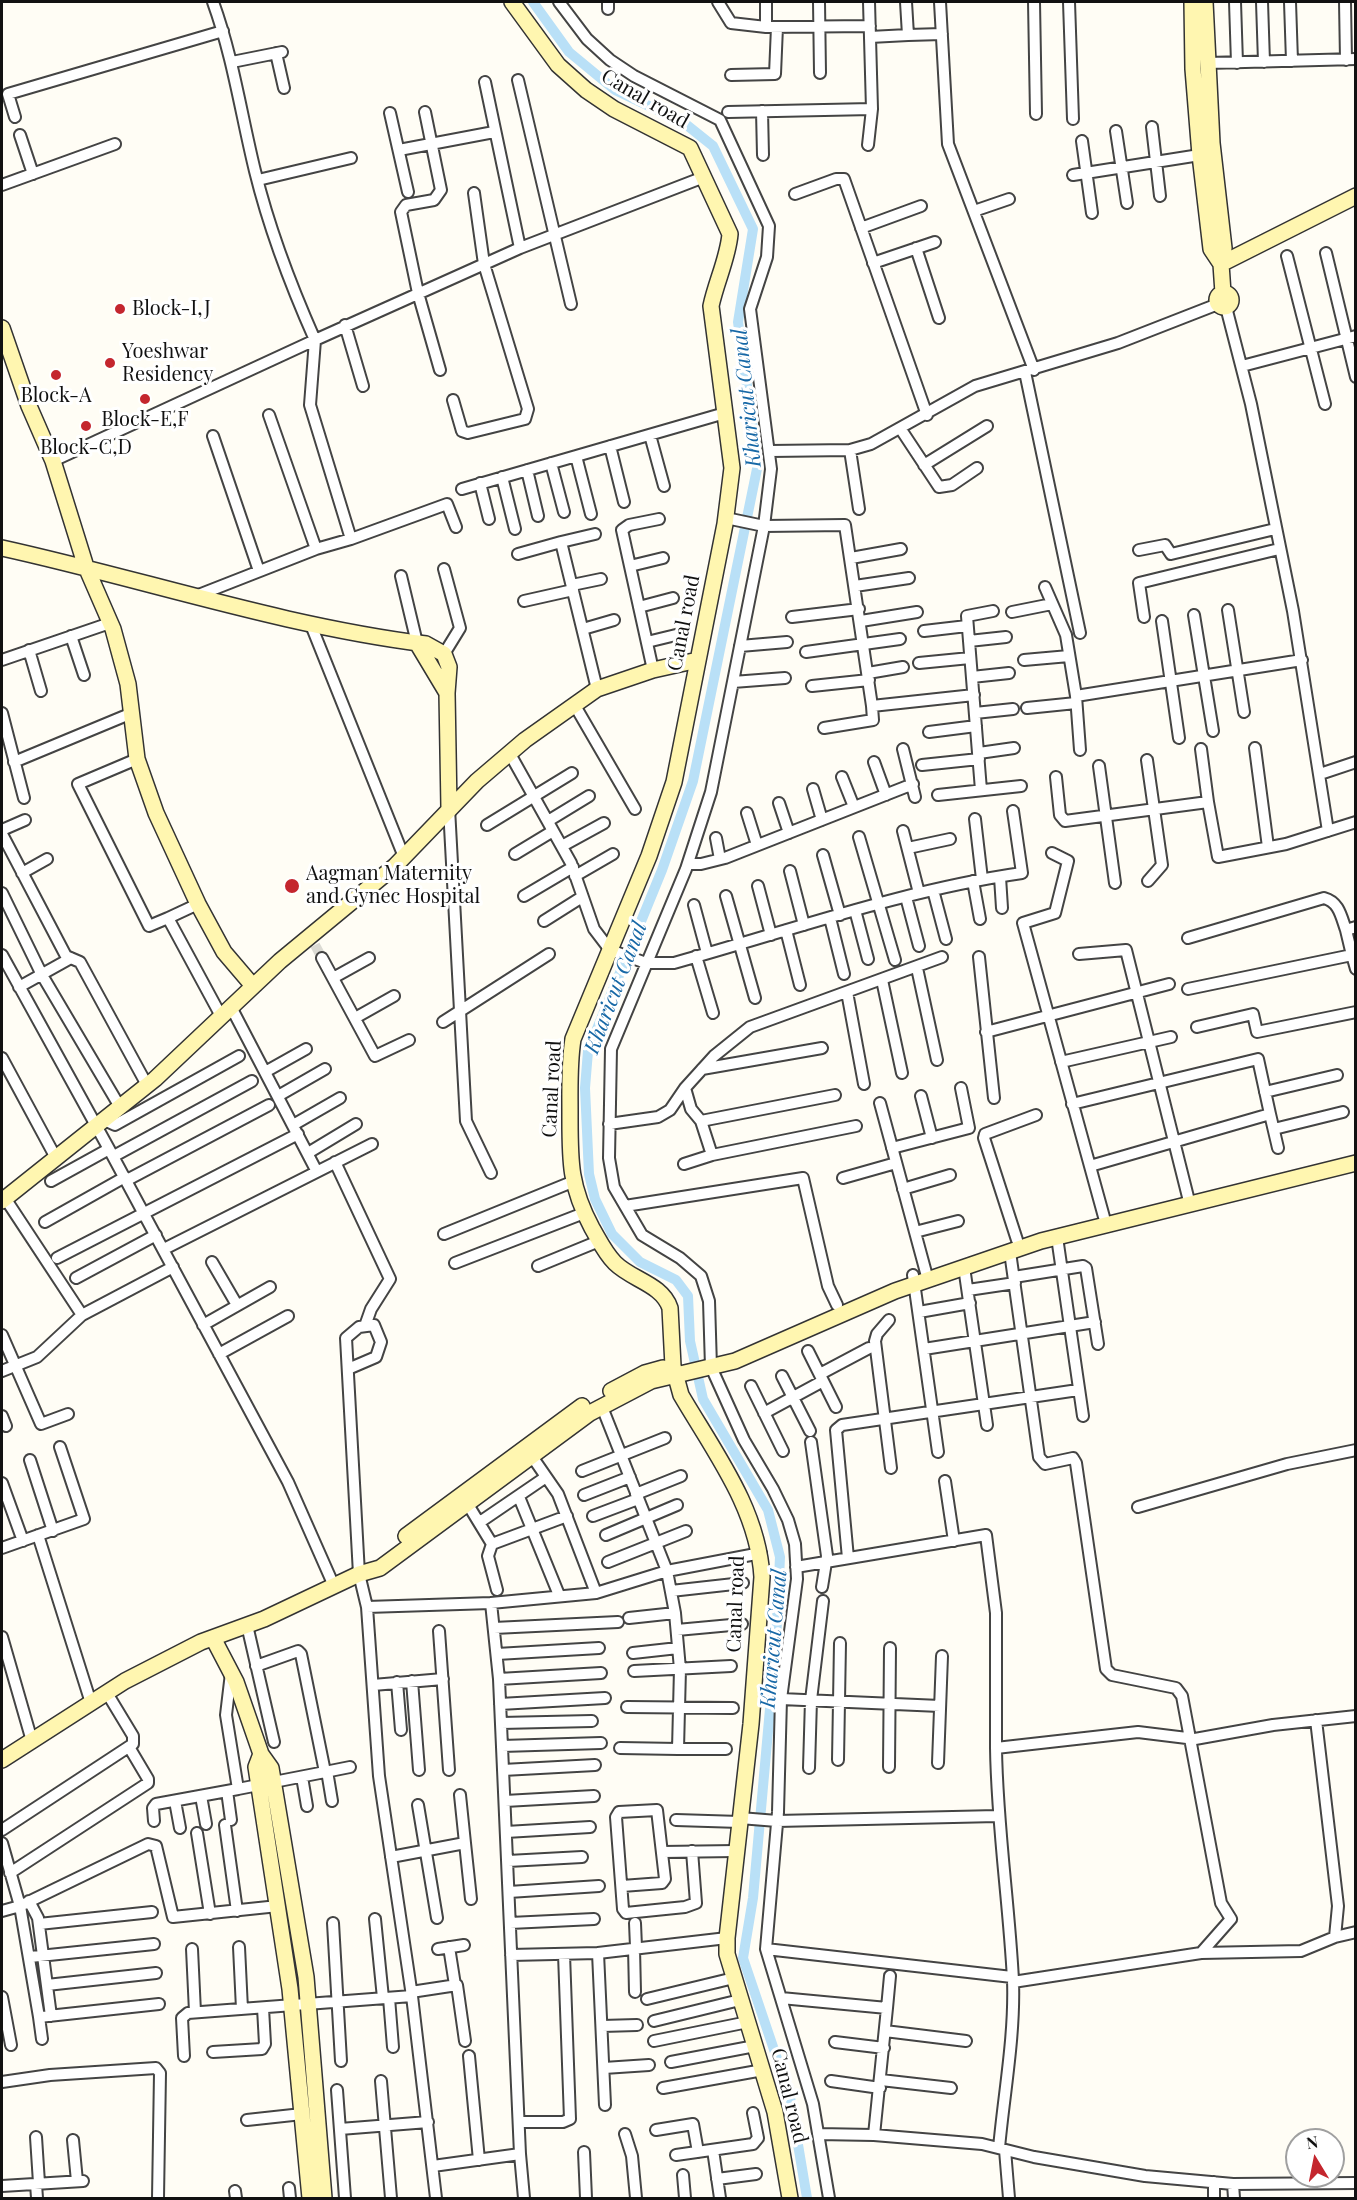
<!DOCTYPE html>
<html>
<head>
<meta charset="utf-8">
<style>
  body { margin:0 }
  #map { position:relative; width:1357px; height:2200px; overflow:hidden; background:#fffdf5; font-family:"Playfair Display",serif }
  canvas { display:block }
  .frame { position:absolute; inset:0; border:3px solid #111; pointer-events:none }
  .north { position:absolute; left:1285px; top:2128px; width:60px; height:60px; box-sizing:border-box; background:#fff; border:2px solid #a0a0a0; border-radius:50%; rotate:350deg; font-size:16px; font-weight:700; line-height:24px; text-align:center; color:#111 }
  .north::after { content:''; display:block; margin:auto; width:21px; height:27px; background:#c4262e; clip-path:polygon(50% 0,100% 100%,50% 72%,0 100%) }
</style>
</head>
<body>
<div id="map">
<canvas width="1357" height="2200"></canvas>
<div class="frame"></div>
<div class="north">N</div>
</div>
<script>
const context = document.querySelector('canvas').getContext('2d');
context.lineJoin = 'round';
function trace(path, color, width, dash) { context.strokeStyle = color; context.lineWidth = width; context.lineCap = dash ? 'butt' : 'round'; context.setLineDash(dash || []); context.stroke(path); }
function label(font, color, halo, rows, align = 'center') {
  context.font = font + ' "Playfair Display",serif'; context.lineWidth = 6; context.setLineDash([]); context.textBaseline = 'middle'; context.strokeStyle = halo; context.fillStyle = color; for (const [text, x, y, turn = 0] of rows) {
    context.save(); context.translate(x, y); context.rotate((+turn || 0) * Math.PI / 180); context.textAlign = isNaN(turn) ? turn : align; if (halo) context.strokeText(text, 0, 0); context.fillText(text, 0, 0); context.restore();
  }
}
const canal = new Path2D(`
  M533,2L569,52L615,90L683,122L713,146L753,229L738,322L758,464L693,781L662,870L588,1051L585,1088L589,1174L595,1199L612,1234L640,1262L676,1280L688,1296L690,1341L703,1399L768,1510L780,1557L776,1642L753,1898L743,1958L790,2097L807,2198`);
const streetTunnel = new Path2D(`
  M315,945L322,958`);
const street = new Path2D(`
  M213,2C233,57 241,114 255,171C269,228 291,286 315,340L520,248L704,177
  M559,2L587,39L610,60L634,76L720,120L769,226L767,257L750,309L771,469L764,526L711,792L686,869L611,1049L609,1158L614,1187L642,1235L680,1258L701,1276L709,1301L711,1367L744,1440L773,1489L788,1520L795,1544L797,1579L781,1699L778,1812L766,1949L813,2104L829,2198
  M608,2V9
  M718,2L731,23L766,27
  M766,2V27L870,26
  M819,2L820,73
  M940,2L948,144L1034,370
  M1034,2L1036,114
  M1069,2L1073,119
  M1235,2L1237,63
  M1262,2L1264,62
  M1290,2L1292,61
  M1345,2L1346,60
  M908,35L942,34
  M870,37L908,35L906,2
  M276,53L284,88
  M232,62L282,52
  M1208,63L1356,59
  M731,75L775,74L777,27
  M518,80L571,304
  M485,82L520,248
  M762,111L763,155
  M425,112L441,190L434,200L406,205L401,212L418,293L440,370
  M728,112L872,109
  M390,113L408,192
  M15,117L8,94L223,31
  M1152,127L1160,196
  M1116,131L1127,203
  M20,135L33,174
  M1082,141L1092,213
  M868,145L872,109L869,2
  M399,150L494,132
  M1073,175L1206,154
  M258,180L351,158
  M2,185L115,144
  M795,194L836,179H844L927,415
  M974,211L1009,199
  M861,228L921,206
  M916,248L939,318
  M1326,253L1356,377
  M1287,256L1325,404
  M873,263L935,242
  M1226,307L1251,404L1293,611L1328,831
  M345,325L363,386
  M1242,366L1356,336
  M1025,372L1080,633
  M453,400L462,431L468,433L525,419L528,409L484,264L474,193
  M269,415L316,549
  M900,428L939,487L952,485L977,468
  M650,435L664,486
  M213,436L259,571
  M610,446L624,502
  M850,450L859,509
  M770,451L850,450L871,444L975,386L1118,343L1218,304
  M576,456L591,514
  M53,461L315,340L310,405L351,539L316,549L196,596
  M551,463L564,512
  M924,465L987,426
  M527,470L538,516
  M502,477L515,529
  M480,483L489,519
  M462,489L725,413
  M726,518L764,526L845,525L872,706L974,695
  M351,539L447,504L456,527
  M561,542L595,534
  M1139,550L1165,545L1171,554L1275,529
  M518,554L561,542L597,689
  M851,558L901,549
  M630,566L663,558
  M444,569L460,628L444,654
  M401,576L417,643
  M572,585L601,579
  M855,586L909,578
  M1045,587L1066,635L1076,696L1080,750
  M524,601L573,590
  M639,607L673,598
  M1228,610L1244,712
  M1012,612L1052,604
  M1194,615L1213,731
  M792,617L859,609
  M1144,617L1139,583L1279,549
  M861,621L917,612
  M1162,621L1179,738
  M311,625L404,857
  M583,629L614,620
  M924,631L967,626
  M71,636L84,675
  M969,641L1006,637
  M647,642L680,634
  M740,646L787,642
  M29,650L41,691
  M806,652L900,639
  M2,660L110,623
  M1024,660L1069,656
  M919,663L970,658
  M653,670L622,530L629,525L659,519
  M868,673L903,667
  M972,677L1009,673
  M733,682L785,678
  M812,686L869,680
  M1076,696L1302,660
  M574,704L635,809
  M1027,708L1076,703
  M2,713L24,798
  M975,713L1013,709
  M824,728L873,720L872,706
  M929,732L976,726
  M1255,748L1268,847
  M903,749L915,797
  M1201,749L1208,802
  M979,753L1014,748
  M510,754L571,863L594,929L610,950L646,963H674C789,931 903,890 1022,873L1013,811
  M137,759L78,784L149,926L168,918
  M1147,760L1162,865L1148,881
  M14,762L132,713
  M874,762L886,795
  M922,765L979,759
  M1099,766L1115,883
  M1320,774L1356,762
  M842,777L854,807
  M1056,777L1060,815L1065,821L1208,802L1218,857L1286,844L1356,822
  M813,789L822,820
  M981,790L967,616L993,611
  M938,795L1021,786
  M779,803L789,833
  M449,808L466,1121L491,1173
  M747,813L757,845
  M975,819L982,879
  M548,821L589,796
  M487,825L572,773
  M2,830L25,820
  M903,831L919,893
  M2,834L66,956L80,962L147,1085
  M859,837L895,960
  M716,838L720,859
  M562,846L604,823
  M908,848L950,839
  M1052,853L1068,861L1055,913L1023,923L1104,1217
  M515,854L553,831
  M823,855L840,915
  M688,864H701L725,858L913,784
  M790,871L804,925
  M22,873L47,859
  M575,876L613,854
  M1000,877L1002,908
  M973,881L980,919
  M758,886L771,935
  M933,890L946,939
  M2,893L42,975L120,1107
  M524,896L573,867
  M726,896L755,998
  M906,897L919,946
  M198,904L168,918L221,1016
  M694,905L707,953
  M855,910L868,959
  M830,918L844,974
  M544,921L582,897
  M786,930L800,985
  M1188,938L1324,898C1339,902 1341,916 1346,930
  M1079,954L1126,950L1190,1205
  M2,955L109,1149L288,1482L334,1586
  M1352,955L1356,969
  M696,956L713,1013
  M979,957L994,1098
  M322,958L375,1056L409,1040
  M917,968L937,1060
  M333,978L369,958
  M882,980L902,1073
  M19,987L71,958
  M1188,989L1352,955L1346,930L1356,927
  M847,992L864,1084
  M231,1007L316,1170
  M355,1018L394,996
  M443,1022L549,954
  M1197,1027L1253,1014L1257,1032L1356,1012
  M986,1032L1169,984
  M2,1058L56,1158
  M1061,1062L1171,1037
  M702,1069L822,1048
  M265,1072L306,1049
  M685,1088L691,1109L701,1121
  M1265,1092L1337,1075
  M835,1095L701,1121L712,1155L856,1126
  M278,1096L325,1069
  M921,1096L932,1138
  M880,1103L928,1280
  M1072,1104L1258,1059L1270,1114
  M104,1120L115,1125L239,1056
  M609,1124L658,1117L670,1110L685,1088L714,1056L750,1027L942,957
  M293,1125L340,1098
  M1274,1129L1343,1112
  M892,1148L969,1128L961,1088
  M308,1153L356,1124
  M114,1156L252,1081
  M335,1162L390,1279L371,1309L365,1326
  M684,1164L712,1155
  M1090,1166L1270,1114L1278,1148
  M843,1178L896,1163
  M127,1180L269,1105
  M51,1181L109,1149
  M903,1189L950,1175
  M5,1198L82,1315
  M625,1206L803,1178L828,1286L837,1305
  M45,1222L125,1177
  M915,1232L958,1221
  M444,1234L572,1182
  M1057,1237L1083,1416
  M1017,1240L984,1138L985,1134L1036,1115
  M164,1249L372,1144
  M1010,1252L1039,1457L1045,1464L1073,1458L1076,1463L1106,1669L1112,1675L1176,1688L1182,1696L1221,1903L1231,1919L1201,1953L1013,1982
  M57,1258L298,1134
  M212,1262L237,1305
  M455,1263L584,1213
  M538,1266L599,1241
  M964,1267L987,1425
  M913,1275L938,1452
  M1014,1277L1083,1266L1086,1268L1098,1344
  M76,1278L156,1235
  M968,1290L1015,1283
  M919,1312L970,1303
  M889,1320L877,1334L875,1341L891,1468
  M203,1325L270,1287
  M2,1335L41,1424L68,1414
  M924,1349L1095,1322
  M808,1351L836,1407
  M219,1354L288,1316
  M348,1369L376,1357L381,1342L374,1325L359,1327L346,1338L359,1574L367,1607L379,1776L412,1996L436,2198
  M2,1371L37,1357L82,1315L173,1267
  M820,1374L869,1348
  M782,1376L810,1431
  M751,1386L783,1451
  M602,1407L667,1571L675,1613L680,1669L678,1749H726
  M764,1413L823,1381
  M2,1416L6,1426
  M811,1442L827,1556L822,1587
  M531,1455L558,1494L596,1593
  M30,1460L53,1531
  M582,1471L665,1438
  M945,1481L954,1541
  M2,1483L23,1541
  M636,1494L681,1476
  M584,1495L630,1477
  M519,1497L559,1595
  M467,1503L492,1544L488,1556L497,1590
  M1138,1507L1287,1464L1356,1450
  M593,1516L638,1499
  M480,1522L546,1477
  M38,1535L91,1703
  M606,1535L677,1505
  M492,1544L567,1516
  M2,1548L84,1519L60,1447
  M848,1558L836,1430L842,1425L1078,1390
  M608,1562L686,1531
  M796,1567L986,1535L996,1613V1748
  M671,1591L743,1583
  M491,1603L596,1593L667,1571L761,1553
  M367,1607L491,1603L499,1679L520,2154L433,2166
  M629,1618L675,1613
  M247,1625L274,1742
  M494,1628L618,1622
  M677,1630L742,1624
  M439,1631L449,1770
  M2,1637L32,1741
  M633,1653L678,1648
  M497,1654L599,1648
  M634,1671L731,1666
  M231,1673L226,1715L238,1789L325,1772L301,1654L298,1651L256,1666
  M499,1679L601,1673
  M412,1681L419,1770
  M397,1682L401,1730
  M373,1685L443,1679
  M781,1699L940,1706
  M500,1704L605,1698
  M627,1707L733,1708
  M501,1723L592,1721
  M502,1746L601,1743
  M620,1748L678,1749
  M838,1760L840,1643
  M938,1763L942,1656
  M889,1767L890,1648
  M809,1768L811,1700L823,1601
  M503,1770L595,1765
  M327,1771L332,1801
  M325,1772L350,1767
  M302,1777L307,1806
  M227,1791L231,1820
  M460,1795L465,1843
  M201,1796L206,1824
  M175,1801L180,1828
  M505,1801L594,1796
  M418,1805L437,1918
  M740,1818L777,1821L997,1816
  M676,1820L740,1822
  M154,1821L153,1808L156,1804L238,1789
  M225,1825L237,1911
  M2,1830L133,1744V1736L107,1693
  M506,1832L590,1827
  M197,1833L210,1914
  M2,1843L20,1906L39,2017L159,2004
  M662,1852L736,1851
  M391,1857L465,1843L471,1899
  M508,1861L582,1857
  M10,1873L148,1783V1779L129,1747
  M622,1886L662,1883L665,1879L657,1810L619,1812L616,1817L623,1909L626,1913L685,1907L696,1903L692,1851
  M509,1892L599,1886
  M29,1901L38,1918L51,2016
  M2,1911L20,1906L148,1844L156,1846L173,1917L278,1906
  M375,1919L383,1998
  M333,1923L341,2061
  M510,1923L594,1919
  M635,1923L636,1947
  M39,1924L152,1912
  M1335,1937L1356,1932
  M239,1947L242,2009
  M449,1947L455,1985
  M634,1948L635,1992
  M192,1949L195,2012
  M438,1949L464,1945
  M766,1949L1012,1977
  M598,1953L727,1938
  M1201,1953L1301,1951L1335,1937L1338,1906L1316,1720
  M511,1955L598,1953L605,2105
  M30,1957L154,1944
  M47,1985L156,1973
  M411,1992L457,1985L465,2041
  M2,1997L11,2045
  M389,1998L393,2047
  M781,1998L887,2008L874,2135
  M647,1999L734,1978
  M887,2008L890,1976
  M39,2017L42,2039
  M654,2021L740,2000
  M602,2026L637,2025
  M885,2031L966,2041
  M654,2041L748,2022
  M835,2042L884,2048
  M213,2052L262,2049L265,2044L263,2008
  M184,2056L182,2018L188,2013L412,1996
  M469,2056L479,2160
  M671,2062L755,2046
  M604,2068L649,2065
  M881,2080L951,2088
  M381,2081L391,2198
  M831,2081L880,2088
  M2,2082L50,2075L156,2068L160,2073L158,2198
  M663,2088L763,2070
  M337,2090L345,2198
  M247,2120L302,2114
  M519,2122H563L570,2119L564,1954
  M340,2129L428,2122
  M656,2130L693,2124L698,2152
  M625,2134L632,2156L636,2198
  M818,2134L874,2135L982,2144L1034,2157L1145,2176L1233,2184L1356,2183
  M36,2137L39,2183
  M73,2140L77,2181
  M999,2148C1004,2093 1015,2036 1013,1980C1009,1902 997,1826 996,1748L1138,1732L1195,1739L1273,1725L1356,1716
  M713,2150L720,2198
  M1005,2150L1009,2198
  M584,2152L586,2198
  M520,2154L524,2198
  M676,2155L753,2144L758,2138L753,2113
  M683,2175L685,2198
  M717,2179L756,2174
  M1214,2182V2198
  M36,2184L37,2198
  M1233,2184L1234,2198
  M2,2186L83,2181
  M289,2188L290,2198
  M235,2191L236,2198`);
const secondary = new Path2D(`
  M512,2L558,65L586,90L614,109L690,148L730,234C728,258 716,282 711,306L732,468L725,524L674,782L649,856L573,1039C569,1064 570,1088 570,1113C570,1160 569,1185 592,1228C599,1240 605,1253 615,1263C632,1280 662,1284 670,1308L673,1366L681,1395C715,1453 758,1509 762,1577L751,1724L727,1938V1954L775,2112L790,2198
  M1192,2L1193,69L1200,155L1211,249L1221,264
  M1205,2L1212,143L1224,248L1221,264L1223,293
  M1221,264L1356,196
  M1217 300a7 7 0 1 1 14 0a7 7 0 1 1-14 0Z
  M2,328L29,406L53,461L86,567L113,629L128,684L137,759L156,813L198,904L224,952L253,986
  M2,548C143,579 282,626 426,644L444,654L449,667L447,693L449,808
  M417,643L447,693
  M2,1201L155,1079L280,961L395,866L477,781L525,740L597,689L653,670L698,660
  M611,1391L645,1373L663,1368
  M406,1536L582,1406
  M213,1638L236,1682L261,1754L271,1768L306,1977L324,2198
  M261,1754L256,1767L290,1989L310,2198
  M2,1760L125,1681L201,1642L264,1619L359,1574L380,1568L590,1413L651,1381L735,1361L895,1291L1041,1241L1356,1163`);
const markers = [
  [120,309,6,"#c4262e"],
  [110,363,6,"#c4262e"],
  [56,375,6,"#c4262e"],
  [145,399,6,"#c4262e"],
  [86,426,6,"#c4262e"],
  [292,886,8,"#c4262e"]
];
const streetNames = [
  ["Canal road",645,99,30],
  ["Canal road",684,623,-79],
  ["Canal road",552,1089,-87],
  ["Canal road",736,1604,-88],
  ["Canal road",789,2096,76]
];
const poiNames = [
  ["Block-I,J",132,309],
  ["Yoeshwar",122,352],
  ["Residency",122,375],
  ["Block-A",56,396,"center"],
  ["Block-E,F",145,420,"center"],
  ["Block-C,D",86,448,"center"],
  ["Aagman Maternity",306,874],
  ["and Gynec Hospital",306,897]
];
const waterNames = [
  ["Kharicut Canal",747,398,-96],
  ["Kharicut Canal",616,988,-69],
  ["Kharicut Canal",774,1639,-85]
];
trace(canal, '#b9e0f7', 10);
trace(streetTunnel, '#dbdad3', 10, [10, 5]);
trace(street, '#444', 14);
trace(secondary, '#333', 18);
trace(street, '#fff', 10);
trace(secondary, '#fff6b0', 15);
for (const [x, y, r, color] of markers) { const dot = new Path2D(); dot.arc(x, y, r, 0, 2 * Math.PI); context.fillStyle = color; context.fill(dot); trace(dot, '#fff', 2); }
label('20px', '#111', '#fff', streetNames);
label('20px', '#111', '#fff', poiNames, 'left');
label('italic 21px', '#1768a6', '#fff', waterNames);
</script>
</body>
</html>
